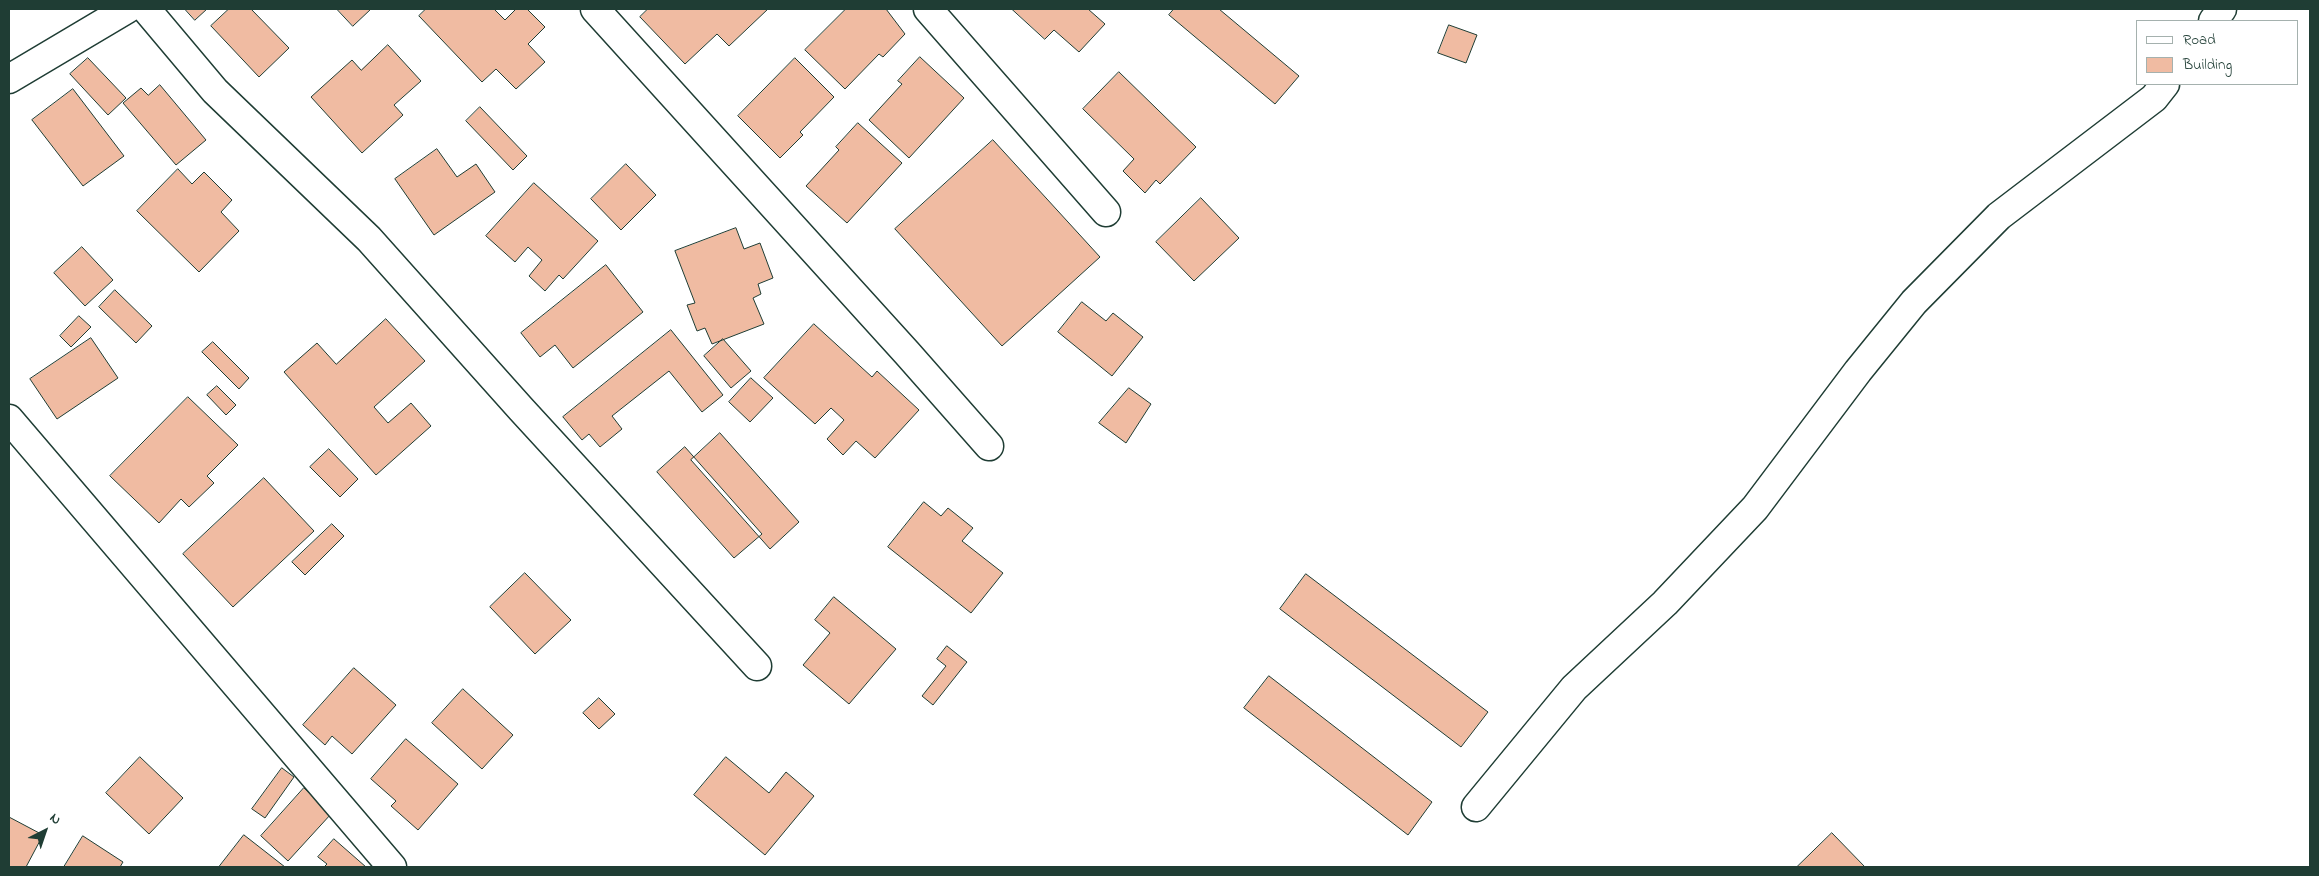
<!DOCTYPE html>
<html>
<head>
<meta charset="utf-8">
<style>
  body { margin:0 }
  #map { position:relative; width:2319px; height:876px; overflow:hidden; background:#fff; font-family:"Indie Flower",sans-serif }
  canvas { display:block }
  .frame { position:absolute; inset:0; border:10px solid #1f3d34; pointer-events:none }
  .legend { position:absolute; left:2136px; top:20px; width:162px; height:65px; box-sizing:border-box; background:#fff; border:1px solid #a5b1ae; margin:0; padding:6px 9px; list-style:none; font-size:15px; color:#1f3d34 }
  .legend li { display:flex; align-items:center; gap:10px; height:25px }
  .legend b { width:25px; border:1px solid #a5b1ae }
  .north { position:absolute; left:20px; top:806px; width:50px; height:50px; -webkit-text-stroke:4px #fff; paint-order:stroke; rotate:41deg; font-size:14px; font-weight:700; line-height:20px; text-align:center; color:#1f3d34 }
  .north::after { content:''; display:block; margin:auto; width:18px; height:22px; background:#1f3d34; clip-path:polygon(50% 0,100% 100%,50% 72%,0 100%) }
</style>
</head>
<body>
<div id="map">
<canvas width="2319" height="876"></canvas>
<div class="frame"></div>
<ul class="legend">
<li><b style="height:6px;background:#fff"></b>Road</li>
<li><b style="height:14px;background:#f0bba2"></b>Building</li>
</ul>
<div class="north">N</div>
</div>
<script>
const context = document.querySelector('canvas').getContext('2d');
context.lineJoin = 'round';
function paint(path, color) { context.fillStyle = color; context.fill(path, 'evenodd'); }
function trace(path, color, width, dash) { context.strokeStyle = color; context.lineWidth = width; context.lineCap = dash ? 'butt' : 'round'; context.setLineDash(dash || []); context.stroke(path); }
const building = new Path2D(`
  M185,9H207L195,20Z
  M229,9H251L289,48L259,77L211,26Z
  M337,9H371L353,26Z
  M426,9H494L505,20L516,9H527L545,27L528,44L545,62L516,89L496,69L482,82L419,16Z
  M648,9H768L729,46L717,34L685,64L640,17Z
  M846,9H886L905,34L883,57L879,54L845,89L805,50Z
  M1012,9H1088L1105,24L1079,52L1054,30L1045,39Z
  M1174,9H1219L1299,76L1275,104L1169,15Z
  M1449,25L1477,35L1466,63L1438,53Z
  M388,45L421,81L394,105L403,115L362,153L311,97L352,60L361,70Z
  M920,57L964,98L909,158L869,120L902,84L898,81Z
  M88,58L126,98L108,115L70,74Z
  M795,58L834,97L800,132L803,135L780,158L738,116Z
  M1119,72L1196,147L1160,184L1156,180L1145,193L1123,171L1134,159L1083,109Z
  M160,85L206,140L176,165L123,103L141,88L148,95Z
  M73,89L124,156L83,186L32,120Z
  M480,107L527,156L513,170L466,121Z
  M858,123L902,163L847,223L806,186L839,150L836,147Z
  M993,140L1100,257L1002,346L895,229Z
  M437,149L457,177L476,164L495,192L434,235L395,179Z
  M626,164L656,195L621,230L591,199Z
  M178,169L192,184L204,172L232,200L221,212L239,231L199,272L137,211Z
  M534,183L598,241L563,279L559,275L545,291L529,276L542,260L528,247L515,262L486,236Z
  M1201,198L1239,238L1194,281L1156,242Z
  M736,228L744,249L760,243L773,278L758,284L761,294L753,298L764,324L712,344L705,328L697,331L687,305L695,303L675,251Z
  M82,247L113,280L85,306L54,273Z
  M606,265L643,312L573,368L555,345L540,357L521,333Z
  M115,290L152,326L136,343L99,307Z
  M1082,302L1106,321L1113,313L1143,337L1112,376L1058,332Z
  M79,316L91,327L71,347L60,336Z
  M386,319L425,361L374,407L388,423L411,403L431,426L376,475L284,372L317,343L336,364Z
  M814,324L872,377L877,371L919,410L875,458L856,441L843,455L827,439L844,420L831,408L815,424L764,378Z
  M671,330L723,395L702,412L669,371L612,416L622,429L600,447L589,434L582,440L563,417Z
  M91,338L118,378L57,419L30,379Z
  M723,339L751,371L731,388L704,356Z
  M213,342L249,378L239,389L202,352Z
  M751,378L773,398L750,422L729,402Z
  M217,386L236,405L226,415L207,395Z
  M1129,388L1151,404L1126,443L1099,423Z
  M188,397L238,445L207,476L214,483L189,507L181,499L159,523L110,476Z
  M720,433L799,522L770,549L691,460Z
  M685,447L762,534L734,558L657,472Z
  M329,449L358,479L340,497L310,467Z
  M264,478L314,531L233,607L183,554Z
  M924,502L941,516L948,508L973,528L962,541L1003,573L971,613L888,547Z
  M332,524L344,536L305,575L292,562Z
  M525,573L571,620L535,654L490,607Z
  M1306,574L1488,712L1461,747L1280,609Z
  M834,597L896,649L849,704L803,665L830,633L815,620Z
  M947,646L967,662L933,705L922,696L946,666L937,659Z
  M354,668L396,705L352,754L332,736L325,745L303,725Z
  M1269,676L1432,802L1408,835L1244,708Z
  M463,689L513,735L482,769L432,723Z
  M599,698L615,714L599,729L583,713Z
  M406,739L458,784L418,830L391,806L396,801L371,779Z
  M140,757L183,798L149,834L106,793Z
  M726,757L769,793L786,772L814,796L765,855L694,795Z
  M282,768L294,777L265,818L252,809Z
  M304,788L331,814L288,861L261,836Z
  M9,817L43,835L26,867H9Z
  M1832,833L1865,867H1797Z
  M244,835L285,867H219Z
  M83,836L123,862L120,867H64Z
  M334,839L366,867H324L327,864L318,857Z`);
const minor = new Path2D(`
  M146,9L215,91L369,239L521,409L757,666
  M595,9L907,353L989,446
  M928,9L1106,212
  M2213,21L2222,9
  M9,79L127,9
  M9,419L392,867
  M1476,807L1574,688L1665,603L1755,508L1858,371L1914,302L1999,216L2154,98L2165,84`);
paint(building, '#f0bba2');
trace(building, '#1f3d34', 1);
trace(minor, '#1f3d34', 31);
trace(minor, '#fff', 28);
</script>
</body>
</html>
